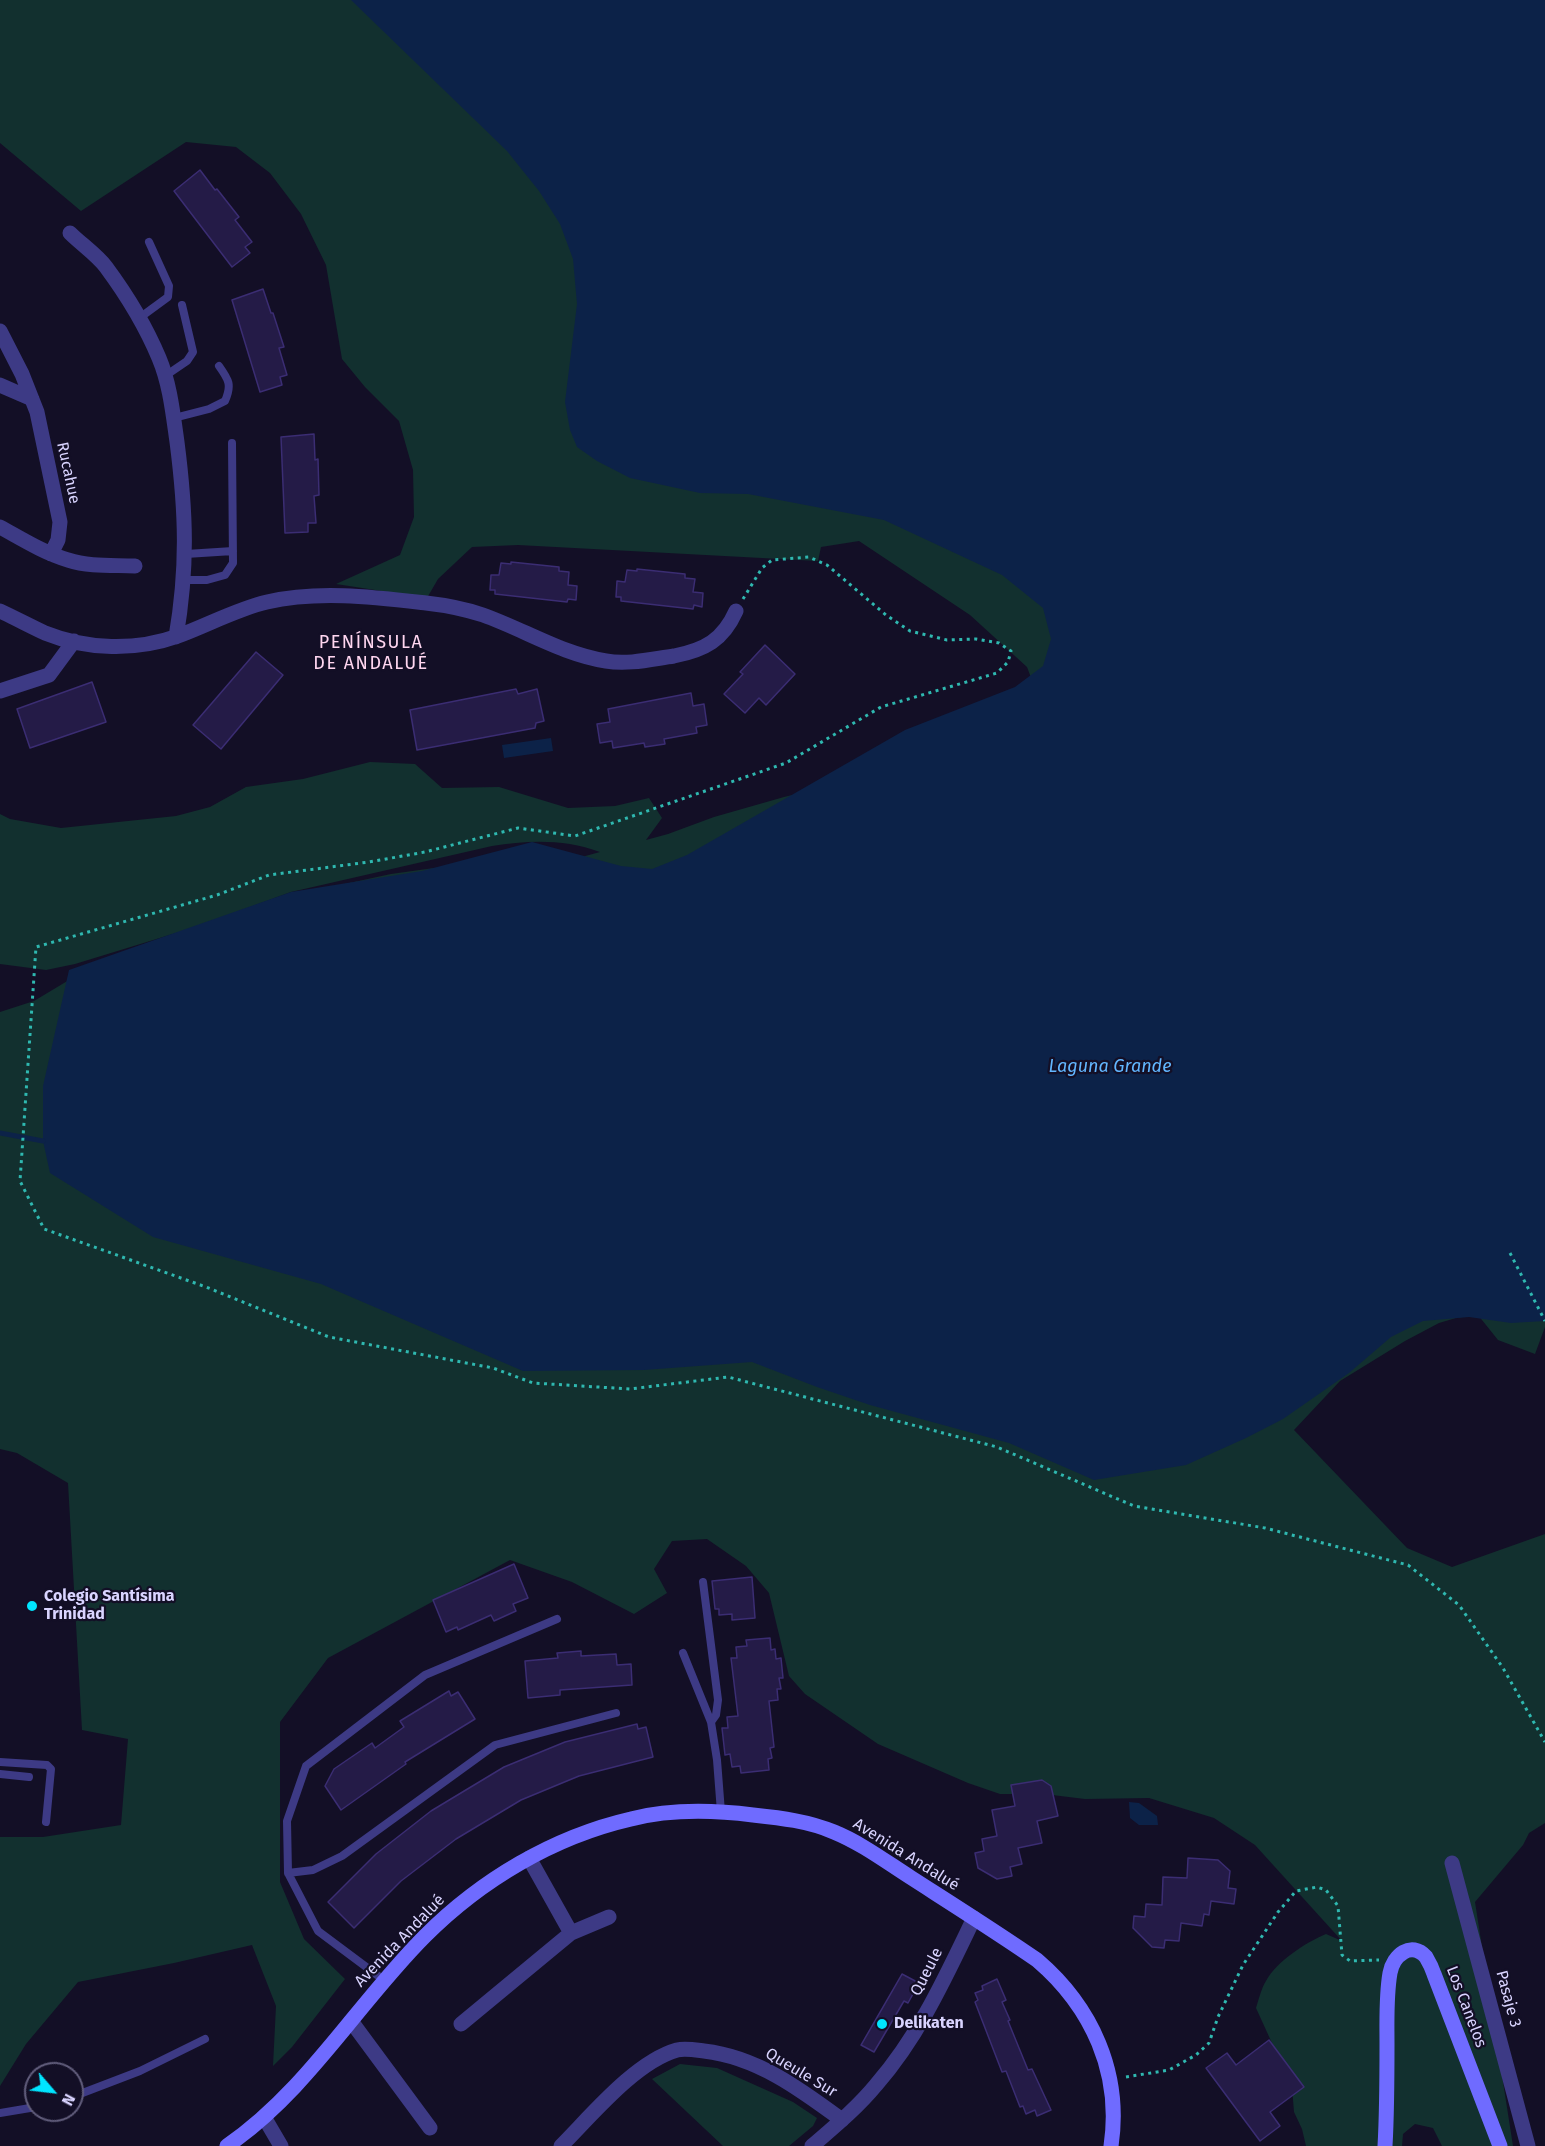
<!DOCTYPE html>
<html>
<head>
<meta charset="utf-8">
<style>
  body { margin:0 }
  #map { position:relative; width:1545px; height:2146px; overflow:hidden; background:#130f26; font-family:"Fira Sans",sans-serif }
  canvas { display:block }
  .north { position:absolute; left:24px; top:2062px; width:60px; height:60px; box-sizing:border-box; background:#130f26; border:2px solid #625e7d; border-radius:50%; rotate:118deg; font-size:16px; font-weight:700; line-height:24px; text-align:center; color:#d9d4ff }
  .north::after { content:''; display:block; margin:auto; width:21px; height:27px; background:#00e5ff; clip-path:polygon(50% 0,100% 100%,50% 72%,0 100%) }
</style>
</head>
<body>
<div id="map">
<canvas width="1545" height="2146"></canvas>
<div class="north">N</div>
</div>
<script>
const context = document.querySelector('canvas').getContext('2d');
context.lineJoin = 'round';
function paint(path, color) { context.fillStyle = color; context.fill(path, 'evenodd'); }
function trace(path, color, width, dash) { context.strokeStyle = color; context.lineWidth = width; context.lineCap = dash ? 'butt' : 'round'; context.setLineDash(dash || []); context.stroke(path); }
function label(font, color, halo, rows, align = 'center') {
  context.font = font + ' "Fira Sans",sans-serif'; context.lineWidth = 4.5; context.setLineDash([]); context.textBaseline = 'middle'; context.strokeStyle = halo; context.fillStyle = color; for (const [text, x, y, turn = 0] of rows) {
    context.save(); context.translate(x, y); context.rotate((+turn || 0) * Math.PI / 180); context.textAlign = isNaN(turn) ? turn : align; if (halo) context.strokeText(text, 0, 0); context.fillText(text, 0, 0); context.restore();
  }
}
const green = new Path2D(`
  M0,0H1545V1327L1535,1354L1498,1340L1478,1315L1456,1318L1439,1323L1405,1341L1340,1381L1294,1430L1407,1548L1452,1567L1545,1534V1823L1529,1833L1523,1845L1475,1902L1513,2146H1442L1433,2128L1415,2124L1403,2134L1402,2146H1306L1302,2129L1294,2112L1292,2087L1256,2008C1259,1999 1261,1989 1266,1981C1277,1961 1305,1943 1326,1934L1342,1941L1255,1845L1214,1818L1149,1798L1085,1799L1044,1794H1000L968,1783L878,1744L805,1694L789,1676L769,1593L746,1566L707,1539L672,1541L654,1569L667,1593L634,1614L572,1582L510,1560L328,1658L280,1722V1882L304,1939L345,1979L292,2047L273,2066L276,2006L252,1945L174,1963L78,1982L26,2044L0,2086V1837H43L121,1825L128,1739L82,1730L68,1483L17,1453L0,1449V1012L34,1001L104,959L312,891L391,874L434,868L578,858L600,852C565,839 529,840 492,846L291,892L199,926L75,964L46,970L0,964V814L10,819L61,828L176,816L210,807L246,787L303,779L370,762L415,764L442,788L499,787L568,808L615,806L649,798L662,818L646,840L668,834L714,817L784,797L847,782L1041,704L1027,667L970,615L859,541L821,547L818,561L518,545L472,547L438,579L427,598L336,584L400,555L414,517L413,470L399,421L365,387L342,359L326,265L301,214L270,173L236,147L186,142L81,211L0,143Z
  M680,2064L717,2068L793,2102L817,2118L813,2126L789,2146H723L652,2079Z`);
const water = new Path2D(`
  M351,0H1545V1321L1511,1323L1469,1317L1423,1321L1391,1337L1349,1373L1283,1419L1246,1438L1186,1465L1094,1480L1009,1443L870,1405L817,1387L752,1362L644,1370L523,1371L321,1284L153,1237L50,1173L43,1141V1086L69,970L291,892L422,871L532,842L621,866L652,869L687,855L905,730L1015,687L1043,666L1051,639L1043,608L1002,575L884,520L748,494L700,493L630,478L597,461L577,447L570,430L565,402L577,304L573,259L560,224L539,191L507,151Z
  M551,738L553,751L504,758L502,745Z
  M1129,1802L1139,1803L1157,1816L1158,1825H1139L1130,1818Z`);
const stream = new Path2D(`
  M0,1133L43,1141`);
const building = new Path2D(`
  M200,170L215,190L217,189L239,217L235,220L252,242L245,247L250,253L232,267L174,191Z
  M263,289L271,313H273L284,347L279,348L287,375L280,377L282,385L260,392L232,300Z
  M314,434L315,460L318,459L319,495L314,496L316,523H308V532L285,533L281,437Z
  M511,562L559,567V571L569,572L568,585L577,586L576,600L568,599L567,602L495,594V590H490L491,575H499L501,563L511,564Z
  M637,569L685,574V578L695,579L693,592L703,593L702,607L694,605L693,609L621,601V597H616L617,581L625,582L627,570L637,571Z
  M765,645L795,674L766,705L759,698L745,713L724,694L743,674L740,672Z
  M256,652L283,675L221,749L193,725Z
  M92,682L106,722L30,748L17,709Z
  M516,689L518,694L537,689L544,721L536,723L535,728L417,750L410,710Z
  M691,693L693,706L704,704L707,725L696,727L697,733L664,739L665,744L645,747L644,743L613,748L612,741L600,743L597,724L610,722L608,709Z
  M514,1564L528,1598L513,1604L516,1611L494,1621L491,1615L458,1630L457,1627L446,1632L433,1600Z
  M752,1577L755,1618L732,1620V1614L719,1615V1609H715L712,1581Z
  M770,1638L771,1650L775,1649L776,1659L781,1658L783,1678H779L781,1689H777L778,1700L769,1701L774,1747L770,1748L772,1758L768,1759L769,1770L741,1773L740,1766L732,1767L730,1754L725,1755L722,1728H728L727,1717L738,1716L731,1658H737L736,1647L747,1646L746,1640Z
  M581,1651V1656L616,1654L617,1665L631,1664L632,1685L560,1690V1695L528,1698L525,1661L558,1658L557,1653Z
  M449,1691L451,1696L458,1692L475,1719L405,1762L406,1764L341,1810L325,1786L334,1769L372,1743L375,1748L404,1727L400,1721Z
  M637,1724L638,1729L646,1727L653,1757L579,1776L521,1800L456,1839L401,1881L354,1928L328,1902L376,1854L431,1811L504,1767L565,1742Z
  M1042,1780L1051,1786L1058,1816L1037,1821L1042,1843L1018,1848L1022,1864L1010,1867L1012,1876L997,1879L978,1868L975,1853L984,1851L982,1839L997,1836L992,1810L1015,1806L1011,1785Z
  M1188,1858L1218,1860L1230,1871L1228,1888L1236,1889L1234,1904L1211,1901L1209,1915L1204,1914L1202,1926L1181,1923L1179,1941L1165,1940L1164,1948L1152,1947L1133,1928L1134,1916L1145,1917L1146,1904L1162,1905L1163,1877L1187,1878Z
  M902,1974L919,1983L908,2003L904,2001L874,2052L861,2045Z
  M997,1979L1006,2000L1002,2002L1010,2020L1008,2021L1028,2070L1032,2069L1051,2110L1037,2116L1035,2110L1026,2114L1023,2106L1020,2107L1006,2071L1002,2072L975,2002L978,2000L975,1993L983,1990L982,1986Z
  M1269,2040L1304,2087L1270,2112L1280,2126L1260,2141L1206,2068L1227,2053L1236,2065Z`);
const path = new Path2D(`
  M743,599L762,568L772,560L809,557L827,565L886,615L910,631L947,640L976,639L999,643L1011,651L1008,662L997,673L881,707L786,763L575,836L518,828L425,852L369,862L269,875L217,895L36,947L20,1181L44,1229L206,1287L329,1337L493,1368L533,1383L630,1389L728,1377L997,1447L1134,1506L1265,1528L1408,1565L1459,1605L1503,1668L1545,1742
  M1510,1253L1545,1321
  M1126,2077L1169,2070L1196,2055L1209,2043L1218,2017L1243,1965L1278,1912L1296,1891L1317,1887L1326,1890L1338,1906L1342,1955L1350,1961L1379,1960`);
const lane = new Path2D(`
  M138,319L168,297L169,286L149,242
  M165,376L187,361L193,352L182,305
  M174,418L209,409L225,401C232,385 229,380 219,366
  M186,554L233,551
  M185,580H207L225,575L233,563L232,443
  M703,1582L718,1700L716,1715L711,1722
  M683,1653L711,1722L717,1760L721,1812
  M0,1762L47,1765L51,1769L46,1822
  M0,1774L29,1777
  M288,1873L313,1870L342,1856L495,1745L616,1713
  M385,1981L318,1931L288,1873L287,1821L306,1766L425,1675L557,1619
  M72,2097L140,2071L205,2039
  M0,2113L36,2107`);
const street = new Path2D(`
  M70,233C81,244 97,255 106,267C126,294 146,327 159,358C170,384 173,414 177,442C186,512 188,567 176,637
  M0,331L22,374L37,412L60,522L58,540L51,554
  M0,385L32,399
  M0,527C22,539 44,553 68,560C90,567 113,565 135,566
  M0,611C15,618 30,626 45,633C87,650 136,651 178,636C208,625 237,609 267,602C318,590 374,597 426,603C444,605 465,609 483,615C525,630 562,654 606,661C628,665 652,659 674,656C705,650 723,640 736,611
  M0,691L49,675L74,641
  M529,1858L571,1933
  M1452,1863L1528,2146
  M351,2021L430,2128
  M461,2024L571,1933L609,1917
  M264,2117L281,2146
  M561,2146C591,2116 635,2062 677,2050C685,2048 696,2050 704,2051C757,2057 800,2089 842,2120
  M812,2146C834,2127 857,2108 876,2085C919,2036 946,1976 974,1918`);
const secondary = new Path2D(`
  M227,2146C307,2091 357,2004 425,1936C481,1880 553,1837 631,1819C670,1809 713,1810 753,1815C781,1818 808,1821 834,1832C861,1843 885,1861 910,1877C952,1904 995,1931 1037,1960C1092,2007 1122,2073 1111,2146
  M1385,2146C1387,2112 1387,2078 1387,2043C1387,2021 1386,1996 1390,1973C1393,1956 1411,1940 1426,1957C1429,1962 1432,1968 1434,1974L1500,2146`);
const markers = [
  [32,1606,6,"#00e5ff"],
  [882,2024,6,"#00e5ff"]
];
const streetNames = [
  ["Rucahue",68,473,78],
  ["Avenida Andalué",906,1855,32],
  ["Avenida Andalué",400,1941,-46],
  ["Queule",927,1972,-63],
  ["Pasaje 3",1508,1999,75],
  ["Los Canelos",1466,2007,69],
  ["Queule Sur",801,2073,31]
];
const poiNames = [
  ["Colegio Santísima",44,1597],
  ["Trinidad",44,1615],
  ["Delikaten",894,2024]
];
const neighbourhoodNames = [
  ["PENÍNSULA",371,643],
  ["DE ANDALUÉ",371,664]
];
const waterNames = [
  ["Laguna Grande",1110,1067]
];
paint(green, '#12302f');
paint(water, '#0c2248');
trace(stream, '#0c2248', 5);
paint(building, '#241b47');
trace(building, '#3b2d73', 1.5);
trace(path, '#2fb8b0', 3, [3, 4.5]);
trace(lane, '#3d3a85', 8);
trace(street, '#3d3a85', 15);
trace(secondary, '#6f6bff', 15);
for (const [x, y, r, color] of markers) { const dot = new Path2D(); dot.arc(x, y, r, 0, 2 * Math.PI); context.fillStyle = color; context.fill(dot); trace(dot, '#130f26', 2); }
label('16px', '#d9d4ff', '#130f26', streetNames);
label('bold 16px', '#d9d4ff', '#130f26', poiNames, 'left');
context.letterSpacing = '1.5px';
label('18px', '#ffd6f0', '#130f26', neighbourhoodNames);
context.letterSpacing = '0px';
label('italic 18px', '#62b6ff', '#130f26', waterNames);
</script>
</body>
</html>
